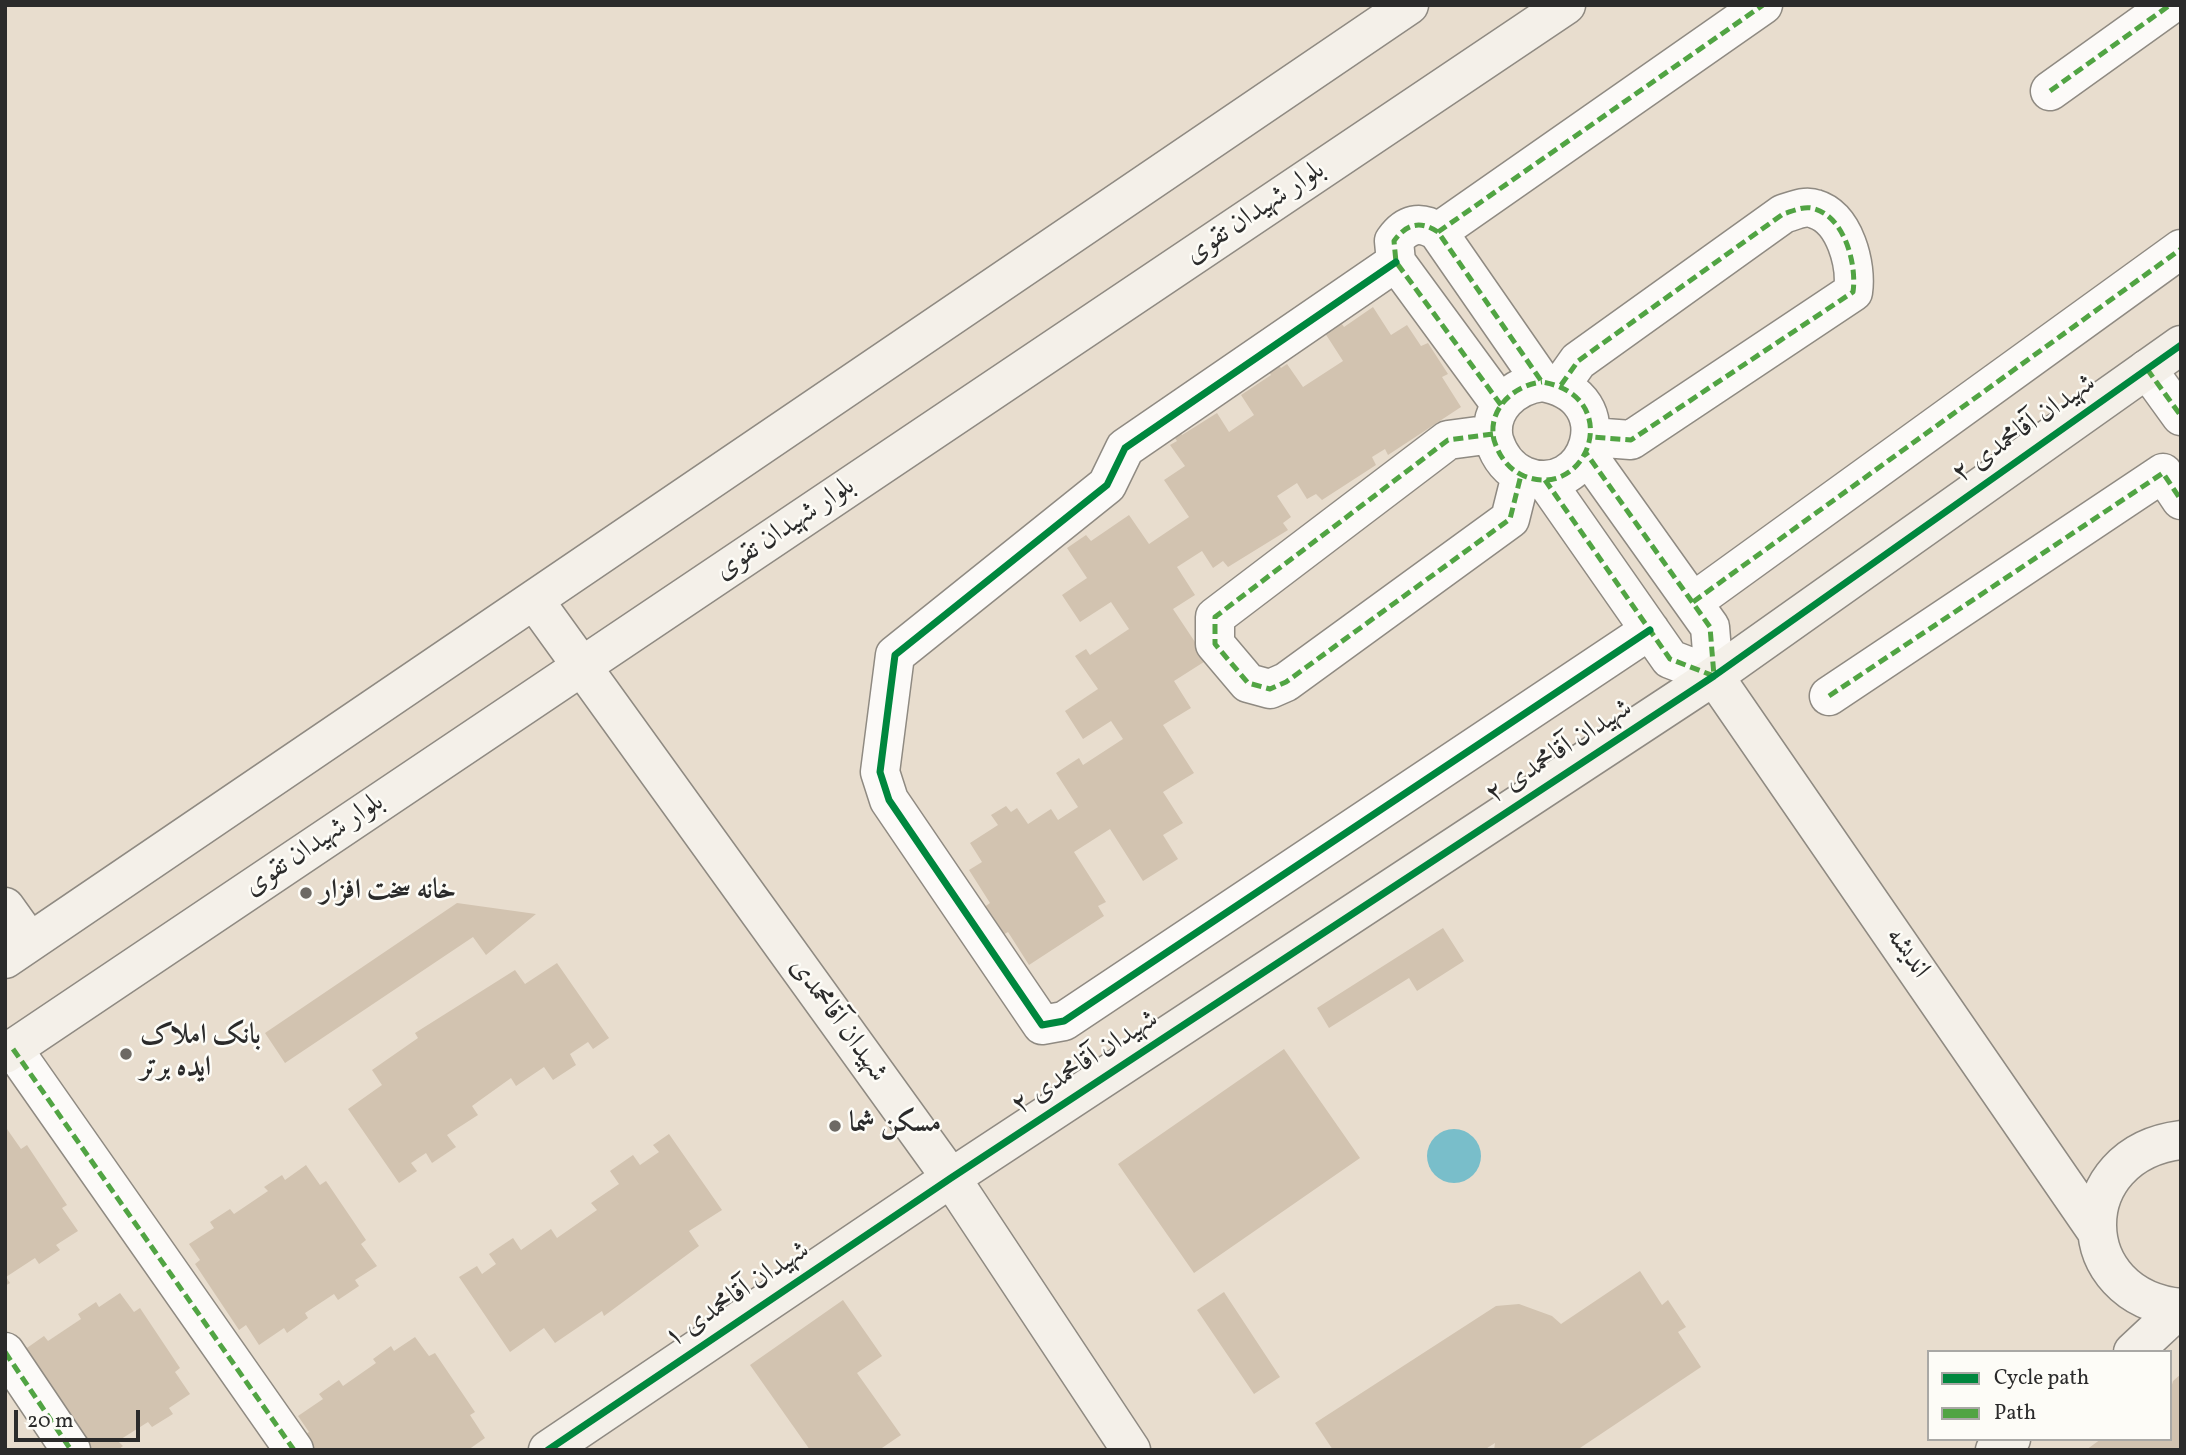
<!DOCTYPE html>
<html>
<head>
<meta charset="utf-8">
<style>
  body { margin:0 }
  #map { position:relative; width:2186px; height:1455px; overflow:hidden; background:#e8ddce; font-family:Vollkorn,serif }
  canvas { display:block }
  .frame { position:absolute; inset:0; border:7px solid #2b2b2b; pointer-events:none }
  .legend { position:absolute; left:1927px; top:1350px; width:245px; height:91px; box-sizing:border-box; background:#fdfcf7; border:2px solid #a9a8a5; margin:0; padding:9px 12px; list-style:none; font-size:21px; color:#2b2b2b }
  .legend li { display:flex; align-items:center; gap:14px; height:35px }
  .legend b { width:35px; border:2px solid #a9a8a5 }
  .scale { position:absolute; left:14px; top:1410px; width:126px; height:32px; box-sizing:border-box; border:4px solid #2b2b2b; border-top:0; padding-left:9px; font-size:21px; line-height:24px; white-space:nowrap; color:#2b2b2b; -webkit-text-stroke:5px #fdfcf7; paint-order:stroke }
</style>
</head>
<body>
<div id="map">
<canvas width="2186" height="1455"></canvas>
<div class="frame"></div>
<ul class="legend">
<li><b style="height:9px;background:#00873e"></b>Cycle path</li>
<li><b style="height:9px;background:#51a443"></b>Path</li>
</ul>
<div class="scale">20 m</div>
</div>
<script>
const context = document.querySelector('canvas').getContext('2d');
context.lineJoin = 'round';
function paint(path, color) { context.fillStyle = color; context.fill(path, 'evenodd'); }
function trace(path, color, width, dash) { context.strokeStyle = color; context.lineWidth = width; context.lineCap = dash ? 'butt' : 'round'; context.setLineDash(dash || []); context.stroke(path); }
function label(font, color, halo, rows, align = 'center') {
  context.font = font + ' Vollkorn,Amiri,serif'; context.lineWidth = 5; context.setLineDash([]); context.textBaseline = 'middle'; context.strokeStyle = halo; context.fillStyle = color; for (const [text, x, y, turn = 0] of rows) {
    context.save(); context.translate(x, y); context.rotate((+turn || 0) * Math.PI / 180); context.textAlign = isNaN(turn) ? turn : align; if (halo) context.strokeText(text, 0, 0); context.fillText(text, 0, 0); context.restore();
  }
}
const water = new Path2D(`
  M1427 1156a27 27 0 1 1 54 0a27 27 0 1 1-54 0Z`);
const building = new Path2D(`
  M1373,307L1391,335L1407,325L1421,346L1428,343L1448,374L1442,377L1461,407L1388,455L1385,449L1372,457L1376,465L1322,500L1316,494L1307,499L1297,483L1277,496L1291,517L1283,523L1288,530L1228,567L1223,561L1213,568L1202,551L1177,567L1195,595L1173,609L1207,660L1174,681L1191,708L1163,725L1194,773L1163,792L1183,823L1163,835L1178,859L1143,881L1110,829L1074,852L1106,902L1098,906L1104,916L1029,965L1008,932L1001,936L983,908L990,903L969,870L982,862L970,843L998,825L991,815L1006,806L1011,812L1017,808L1028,824L1051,809L1058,820L1078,807L1056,773L1079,758L1083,765L1123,739L1111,721L1083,739L1065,711L1098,689L1075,656L1086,649L1090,655L1129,629L1111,602L1080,622L1062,595L1087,578L1067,548L1086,535L1091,541L1129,515L1149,544L1189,517L1164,480L1185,466L1170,445L1177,441L1172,434L1178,429L1182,435L1217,413L1229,432L1254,415L1241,395L1271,375L1266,368L1276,362L1281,368L1287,364L1303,387L1343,361L1323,330L1339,320L1344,327Z
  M457,903L536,914L486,955L473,937L285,1063L265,1033Z
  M1443,928L1464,961L1417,991L1409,978L1329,1028L1317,1008Z
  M557,963L609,1038L593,1049L588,1042L570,1054L576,1065L553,1080L544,1067L516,1086L511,1078L472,1106L478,1115L447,1135L456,1147L432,1163L426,1153L411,1163L417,1171L399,1183L348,1109L382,1085L372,1070L418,1038L415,1033L515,970L525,984Z
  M1284,1049L1360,1158L1194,1273L1118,1164Z
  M7,1129L21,1149L27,1145L67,1205L62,1208L78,1231L56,1245L60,1250L39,1264L35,1258L6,1277L10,1283L5,1286Z
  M669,1134L722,1210L689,1231L699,1246L604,1316L602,1311L555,1343L544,1328L510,1352L459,1277L477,1266L482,1274L496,1264L489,1254L513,1238L521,1250L551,1229L557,1238L597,1210L591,1203L619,1184L610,1171L633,1155L640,1165L659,1152L653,1145Z
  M306,1165L320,1185L326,1181L366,1240L361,1244L377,1266L355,1280L359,1286L338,1300L334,1294L305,1313L308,1318L287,1333L284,1328L259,1345L246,1325L239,1330L195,1264L200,1260L189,1244L214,1228L210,1222L230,1209L234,1214L268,1191L264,1187L282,1175L285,1180Z
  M1640,1271L1662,1305L1668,1300L1686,1327L1678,1332L1701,1367L1577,1450H1494L1495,1443L1484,1450H1333L1315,1423L1496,1306L1519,1304L1552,1316L1561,1324Z
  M1224,1292L1280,1377L1254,1394L1197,1310Z
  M120,1293L134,1312L140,1308L180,1368L175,1372L190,1394L169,1408L173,1414L152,1427L148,1422L118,1441L123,1446L118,1450H48L24,1350L44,1336L48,1341L81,1319L78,1314L96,1302L99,1307Z
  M843,1300L882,1356L857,1373L901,1435L879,1450H810L750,1365Z
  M415,1337L429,1356L435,1353L475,1412L470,1415L485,1438L468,1450H313L304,1435L309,1432L298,1416L323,1399L319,1394L339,1380L343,1386L376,1363L373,1359L391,1346L394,1351Z
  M2181,1374V1450H2086L2101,1439H2170V1392L2173,1381Z`);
const street = new Path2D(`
  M2050,91L2170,5
  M1438,232L1763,5
  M1396,262L1125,448L1107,485L895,655L880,772L889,800L1042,1025L1064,1021L1650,630
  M2147,369L2181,416
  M1561,385L1578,361L1783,214C1793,211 1805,205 1815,209C1845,218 1857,265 1853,292L1631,440L1591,437
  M1501,405L1396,262L1394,241C1406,224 1420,220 1438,232L1542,382C1626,396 1588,502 1524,476C1508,469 1499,456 1494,440C1487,409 1514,385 1542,382
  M1493,434L1448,440L1215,617V644L1248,683L1270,689L1286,682L1510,519L1521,475
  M1545,480L1670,659L1714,676L1710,627L1586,453
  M1693,602L2181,249
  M1829,696L2163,473L2181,500
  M13,1049L294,1450
  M5,1352L71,1450`);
const secondary = new Path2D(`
  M534,600L951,1178L1131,1450
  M1714,676L2097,1232
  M5,907L30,942
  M5,959L1409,5
  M5,1054L1566,5
  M2181,1140C2068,1154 2070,1297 2181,1308
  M2133,1352L2180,1308
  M548,1450L951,1178L1714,676L2181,345
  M1995,1450L2011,1439`);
const quiet = new Path2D(`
  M2050,91L2170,5
  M1438,232L1763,5
  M2147,369L2181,416
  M1561,385L1578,361L1783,214C1793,211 1805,205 1815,209C1845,218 1857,265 1853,292L1631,440L1591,437
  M1501,405L1396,262L1394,241C1406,224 1420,220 1438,232L1542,382C1626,396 1588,502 1524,476C1508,469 1499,456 1494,440C1487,409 1514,385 1542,382
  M1493,434L1448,440L1215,617V644L1248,683L1270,689L1286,682L1510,519L1521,475
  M1545,480L1670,659L1714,676L1710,627L1586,453
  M1693,602L2181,249
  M1829,696L2163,473L2181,500
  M13,1049L294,1450
  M5,1352L71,1450`);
const cycleway = new Path2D(`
  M1396,262L1125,448L1107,485L895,655L880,772L889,800L1042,1025L1064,1021L1650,630
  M548,1450L951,1178L1714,676L2181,345`);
const markers = [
  [306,893,7,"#6d6964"],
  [126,1054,7,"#6d6964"],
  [835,1126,7,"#6d6964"]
];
const streetNames = [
  ["بلوار شهیدان تقوی",1256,214,-34],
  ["شهیدان آقامحمدی ۲",2025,430,-35],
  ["بلوار شهیدان تقوی",786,530,-34],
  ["شهیدان آقامحمدی ۲",1560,753,-33],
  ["بلوار شهیدان تقوی",315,846,-34],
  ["انديشه",1906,954,55],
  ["شهیدان آقامحمدی",837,1021,54],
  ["شهیدان آقامحمدی ۲",1086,1064,-33],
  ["شهیدان آقامحمدی ۱",738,1296,-34]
];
const poiNames = [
  ["خانه سخت افزار",320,893],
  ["بانک املاک",140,1038],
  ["ایده برتر",140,1070],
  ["مسکن شما",849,1126]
];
paint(water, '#79beca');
paint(building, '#d2c3b0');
trace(street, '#8f8a82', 41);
trace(secondary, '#8f8a82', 41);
trace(street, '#fcfaf8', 38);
trace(secondary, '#f4f0e9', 38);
trace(quiet, '#51a443', 5, [10, 5]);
trace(cycleway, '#00873e', 7);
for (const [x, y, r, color] of markers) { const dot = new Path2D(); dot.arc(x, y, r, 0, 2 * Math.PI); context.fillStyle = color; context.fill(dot); trace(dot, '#fdfcf7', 2.5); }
label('28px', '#2b2b2b', '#fdfcf7', streetNames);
label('bold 28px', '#2b2b2b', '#fdfcf7', poiNames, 'left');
</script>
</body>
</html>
